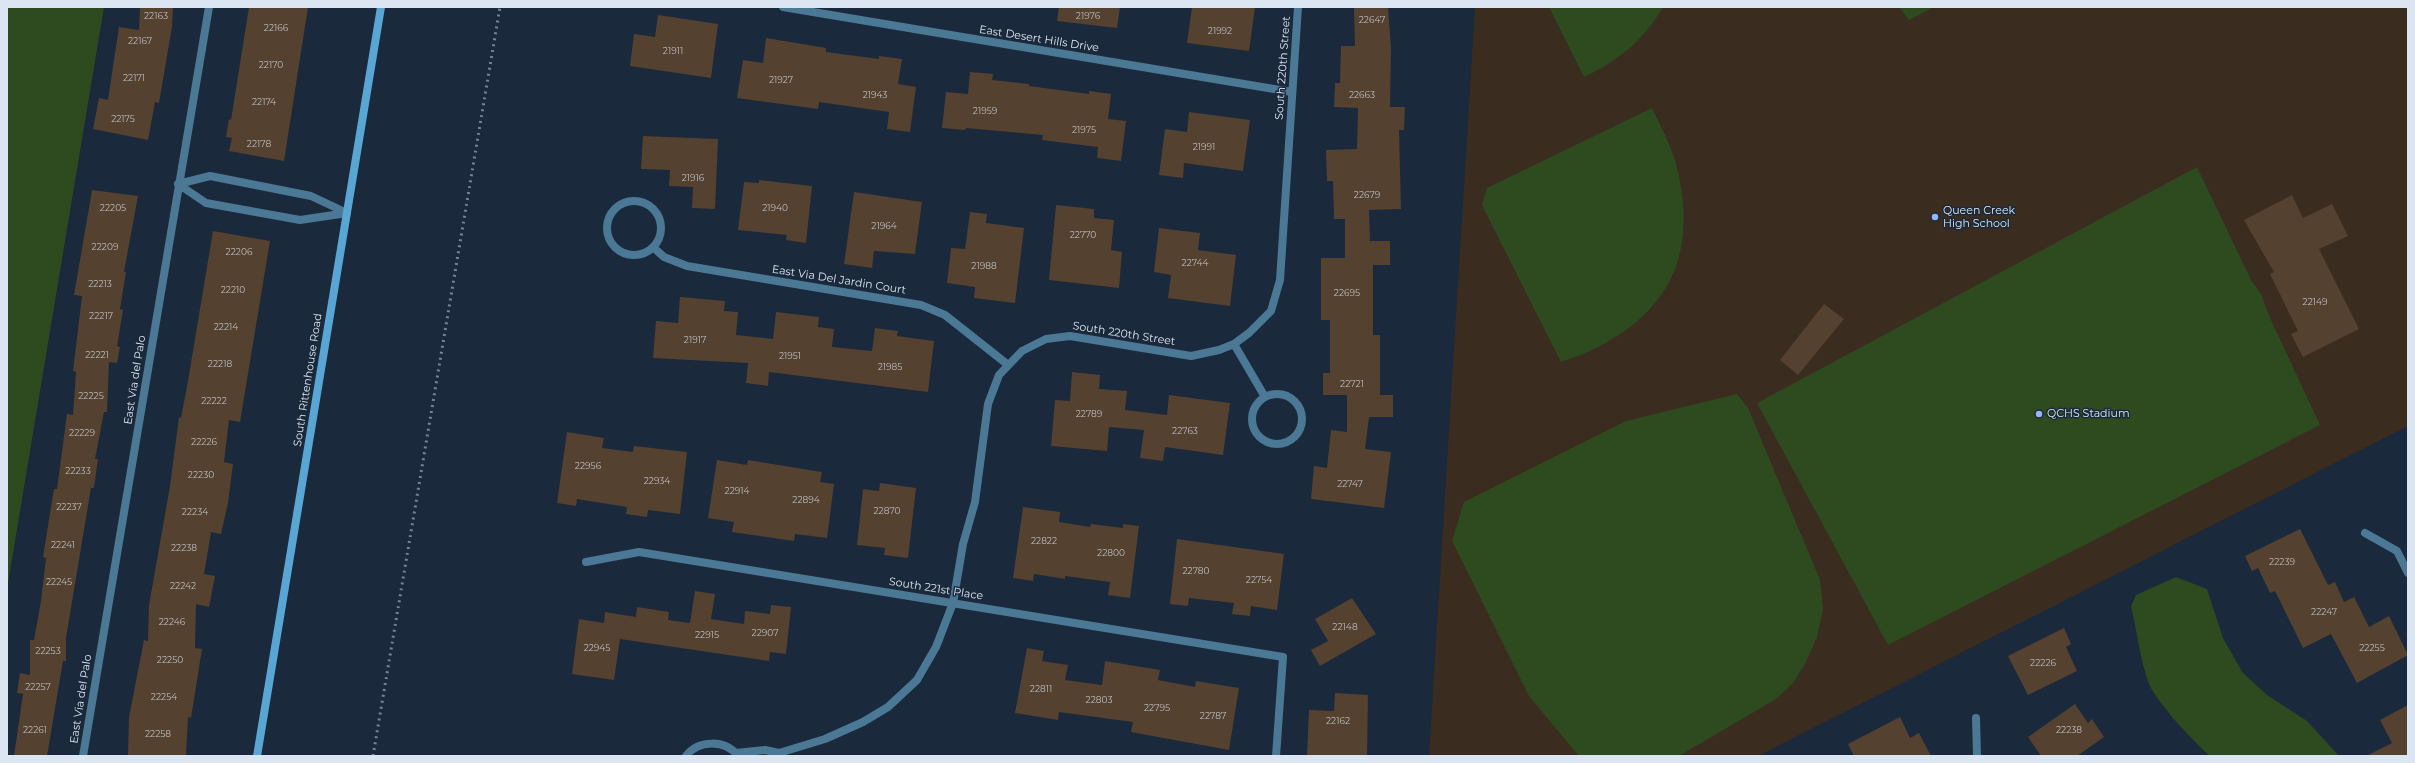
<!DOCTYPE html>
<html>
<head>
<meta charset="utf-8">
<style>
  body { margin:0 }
  #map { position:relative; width:2415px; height:763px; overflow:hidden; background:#1a293b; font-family:Montserrat,sans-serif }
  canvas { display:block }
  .frame { position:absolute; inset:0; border:8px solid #dce6f2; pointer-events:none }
</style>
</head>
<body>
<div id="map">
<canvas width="2415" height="763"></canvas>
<div class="frame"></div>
</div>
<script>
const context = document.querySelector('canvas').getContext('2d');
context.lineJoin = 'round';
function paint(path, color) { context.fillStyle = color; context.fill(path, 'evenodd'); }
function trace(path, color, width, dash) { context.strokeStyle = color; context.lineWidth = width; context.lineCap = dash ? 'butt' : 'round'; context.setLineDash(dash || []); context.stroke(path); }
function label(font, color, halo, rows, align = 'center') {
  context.font = font + ' Montserrat,sans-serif'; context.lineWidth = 3; context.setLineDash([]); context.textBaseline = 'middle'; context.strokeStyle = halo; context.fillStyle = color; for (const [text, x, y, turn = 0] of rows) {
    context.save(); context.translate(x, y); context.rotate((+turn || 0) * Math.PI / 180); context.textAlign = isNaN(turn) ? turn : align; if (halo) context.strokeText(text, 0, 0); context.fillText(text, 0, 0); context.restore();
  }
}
const education = new Path2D(`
  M1475,7H2408V426L1758,756H1429Z`);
const green = new Path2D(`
  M7,7H104L7,589Z
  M1549,7H1663C1644,40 1618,61 1584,77Z
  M1899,7H1934L1909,20Z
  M1652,108C1660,125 1671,145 1676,164C1697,246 1676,307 1598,347C1587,353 1574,357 1561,362L1482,205L1487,188Z
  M2197,167L2251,280L2261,294L2270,318L2320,425L1888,645L1757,403Z
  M1737,394L1748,408L1820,580L1823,609L1817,637L1806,662L1793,683L1776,699L1679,756H1579L1529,696L1452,541L1464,502L1626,421Z
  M2176,577L2207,589L2223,638L2243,673L2267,695L2307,721L2339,756H2210C2193,741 2158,704 2149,684C2140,660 2137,631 2131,606L2136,595Z`);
const building = new Path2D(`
  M140,7H173L172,27L159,103L155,102L148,140L93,129L99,98L108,100L119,27L139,30Z
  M249,7H308L284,161L229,151L232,138L226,137L229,119L231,120Z
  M1059,7H1120L1117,28L1057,21Z
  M1192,7H1255L1249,51L1187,43Z
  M1354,7H1388L1391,48L1390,107H1405L1404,130H1399L1401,209L1369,210L1370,241H1390V265H1373V335H1380V395H1393V417H1369L1365,449L1391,452L1384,508L1311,499L1314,466L1327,468L1331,430L1347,432V395H1323V373H1330V320H1321V258H1345V219H1334L1333,181H1327L1326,150L1357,149L1358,108L1334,107L1335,83H1340L1341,46H1355Z
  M658,15L718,24L711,78L630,66L634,34L655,37Z
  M766,38L826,48V52L879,59V56L902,59L898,84L916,87L910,132L887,129L889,112L819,102L818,109L737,98L743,60L763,63Z
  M970,72L993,74L992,80L1029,84V86L1089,94V91L1111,94L1108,119L1126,121L1121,161L1097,158L1098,147L1042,140L1043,135L966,128L965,130L942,128L946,92L968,94Z
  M1189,112L1250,120L1243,171L1184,163L1183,178L1159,175L1165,129L1187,132Z
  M643,136L718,139L715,209L692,208L693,187L669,186L670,170L641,169Z
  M759,180L812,186L806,243L786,240L787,235L738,230L744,182L759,183Z
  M92,190L138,196L124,272H126L120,309L123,310L117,346L120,347L117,363L109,362L107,412H104L95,459H98L94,488H91L66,638V661H63L47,756H14L23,694L17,693L20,673L30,675V640H34L41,601L46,558L43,557L50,513L54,489H57L67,414L73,415L76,372L73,371L82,296L74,295Z
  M854,192L922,202L915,254L874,251L872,268L844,264Z
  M2292,195L2303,218L2332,204L2348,236L2319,249L2359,329L2303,357L2291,334L2298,331L2270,274L2274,272L2244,220Z
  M1056,205L1094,209V218L1114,220L1111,250L1122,252L1119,288L1049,280Z
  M970,212L987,214L986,223L1024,228L1015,303L974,298L975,287L947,283L951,248L965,249Z
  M1159,228L1200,233L1198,250L1236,255L1230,306L1168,298L1171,275L1154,272Z
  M213,231L270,241L240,422L229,420L224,462L233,464L228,503L221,534L211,532L204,574L215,576L209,607L196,604L195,648L202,649L191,718L188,717L186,756H128L129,717L144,640L148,641L149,605L170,486L179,417L181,418L188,381Z
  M680,297L725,301L724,311L738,312L736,335L773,339L776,312L819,317L818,327L834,329L832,347L872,351L875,328L898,331L897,336L934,341L928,392L769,372L768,386L746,383L748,363L653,358L656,321L678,323Z
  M1824,304L1844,319L1798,375L1780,360Z
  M1072,372L1100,375L1099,389L1127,391L1125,410L1167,415L1169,395L1230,403L1223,455L1165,447L1163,461L1140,458L1144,430L1109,427L1107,451L1051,446L1055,400L1070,401Z
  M567,432L604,438L602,448L633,452L634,446L687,452L680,514L648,510L647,517L626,514L627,507L577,499L576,506L557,503Z
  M717,460L747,465L748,460L822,472L820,482L834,484L827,538L795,534L794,541L732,532L734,522L708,518Z
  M880,483L916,488L908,558L884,555L885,548L857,545L863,489L879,491Z
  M1023,507L1060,512L1059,522L1090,527L1091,524L1123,528V524L1139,526L1130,598L1108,595L1110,582L1065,576V579L1034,574L1033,581L1013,578Z
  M2300,529L2328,585L2335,582L2344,602L2354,597L2369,627L2389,616L2408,655L2357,683L2331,634L2303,648L2275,591L2270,593L2258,568L2252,571L2245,556Z
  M1177,539L1284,554L1277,610L1251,606L1250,616L1232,614L1234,603L1189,598L1188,606L1170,604Z
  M695,591L715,594L711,619L744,624L745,611L770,614L771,605L791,607L786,654L770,652L769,661L620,639L614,680L572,674L579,619L604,623L605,612L636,617L637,607L669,612L668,620L690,623Z
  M1352,598L1376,634L1320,666L1311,650L1328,641L1315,619Z
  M2064,628L2071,644L2066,647L2077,671L2028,695L2008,656Z
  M1027,648L1044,651L1042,661L1068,665L1065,680L1102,685L1105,661L1160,670L1158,680L1195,687L1196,681L1239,688L1229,750L1131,732L1133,722L1059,712L1058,720L1015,713Z
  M1335,693L1368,695L1367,756H1307L1309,710L1334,711Z
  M2075,704L2088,723L2092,719L2104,737L2077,756H2041L2028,737Z
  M2408,705V756H2366L2392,743L2380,720Z
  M1900,717L1910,738L1919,733L1931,756H1854L1848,744Z`);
const minor = new Path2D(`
  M783,7L1292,92
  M178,184L206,203L300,220L347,213
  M178,184L210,176L311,196L347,213
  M607 228a27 27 0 1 1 54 0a27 27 0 1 1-54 0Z
  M654,248L664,257L687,266L921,305L945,315L1007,364
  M1234,344L1265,397
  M1252 419a25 25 0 1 1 50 0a25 25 0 1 1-50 0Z
  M2365,533L2397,551L2408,573
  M586,562L639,552L1283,657L1276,756
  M1976,718L1977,756
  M736,753L765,750L779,753L825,739L863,722L888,707L917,680L936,647L953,603L963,544L975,502L988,404L999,375L1022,351L1046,339L1070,336L1191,356L1219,350L1234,344L1249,333L1271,311L1280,280L1298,7
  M83,756L209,7
  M686,756C698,740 725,739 738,756`);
const secondary = new Path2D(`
  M257,756L381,7`);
const rail = new Path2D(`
  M373,756L500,7`);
const markers = [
  [1935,217,4,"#95b6fd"],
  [2039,414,4,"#95b6fd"]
];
const numberNames = [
  ["22163",156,16],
  ["21976",1088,16],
  ["22647",1372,20],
  ["22166",276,28],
  ["21992",1220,31],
  ["22167",140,41],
  ["21911",673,51],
  ["22170",271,65],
  ["22171",134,78],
  ["21927",781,80],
  ["21943",875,95],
  ["22663",1362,95],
  ["22174",264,102],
  ["21959",985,111],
  ["22175",123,119],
  ["21975",1084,130],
  ["22178",259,144],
  ["21991",1204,147],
  ["21916",693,178],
  ["22679",1367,195],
  ["22205",113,208],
  ["21940",775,208],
  ["21964",884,226],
  ["22770",1083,235],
  ["22209",105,247],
  ["22206",239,252],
  ["22744",1195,263],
  ["21988",984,266],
  ["22213",100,284],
  ["22210",233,290],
  ["22695",1347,293],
  ["22149",2315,302],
  ["22217",101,316],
  ["22214",226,327],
  ["21917",695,340],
  ["22221",97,355],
  ["21951",790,356],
  ["22218",220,364],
  ["21985",890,367],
  ["22721",1352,384],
  ["22225",91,396],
  ["22222",214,401],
  ["22789",1089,414],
  ["22763",1185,431],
  ["22229",82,433],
  ["22226",204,442],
  ["22956",588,466],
  ["22233",78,471],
  ["22230",201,475],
  ["22934",657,481],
  ["22747",1350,484],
  ["22914",737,491],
  ["22894",806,500],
  ["22237",69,507],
  ["22870",887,511],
  ["22234",195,512],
  ["22822",1044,541],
  ["22241",63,545],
  ["22238",184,548],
  ["22800",1111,553],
  ["22239",2282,562],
  ["22780",1196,571],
  ["22754",1259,580],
  ["22245",59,582],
  ["22242",183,586],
  ["22247",2324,612],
  ["22246",172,622],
  ["22148",1345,627],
  ["22907",765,633],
  ["22915",707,635],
  ["22945",597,648],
  ["22255",2372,648],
  ["22253",48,651],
  ["22250",170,660],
  ["22226",2043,663],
  ["22257",38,687],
  ["22811",1041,689],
  ["22254",164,697],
  ["22803",1099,700],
  ["22795",1157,708],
  ["22787",1213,716],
  ["22162",1338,721],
  ["22261",35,730],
  ["22238",2069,730],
  ["22258",158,734]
];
const streetNames = [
  ["East Desert Hills Drive",1039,39,9],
  ["South 220th Street",1283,68,-86],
  ["East Via Del Jardin Court",839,280,9],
  ["South 220th Street",1124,334,9],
  ["East Via del Palo",135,380,-81],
  ["South Rittenhouse Road",308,380,-81],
  ["South 221st Place",936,589,9],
  ["East Via del Palo",81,699,-81]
];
const poiNames = [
  ["Queen Creek",1943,211],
  ["High School",1943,224],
  ["QCHS Stadium",2047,414]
];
paint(education, '#3b2c20');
paint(green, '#2e4a1f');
paint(building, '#55412f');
trace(minor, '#4a7895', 8);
trace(secondary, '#59a5d4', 8);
trace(rail, '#778392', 3, [2, 4]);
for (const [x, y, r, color] of markers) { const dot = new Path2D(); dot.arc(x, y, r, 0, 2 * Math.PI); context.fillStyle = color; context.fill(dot); trace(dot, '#1a293b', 1.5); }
label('9px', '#babdc1', null, numberNames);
label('11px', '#dce6f2', '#1a293b', streetNames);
label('11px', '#dce6f2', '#1a293b', poiNames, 'left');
</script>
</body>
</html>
